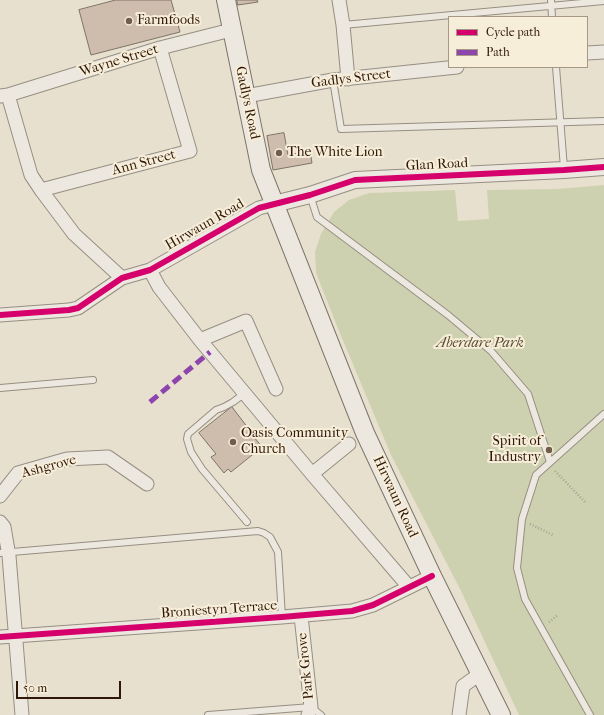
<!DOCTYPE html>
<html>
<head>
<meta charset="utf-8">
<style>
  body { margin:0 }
  #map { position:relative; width:604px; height:715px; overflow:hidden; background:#e8e0ce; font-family:"IM FELL French Canon",serif }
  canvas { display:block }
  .legend { position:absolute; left:448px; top:16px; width:140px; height:52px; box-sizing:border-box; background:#f7eed9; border:1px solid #a79885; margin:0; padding:5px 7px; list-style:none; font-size:12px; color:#301808 }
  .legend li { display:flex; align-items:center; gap:8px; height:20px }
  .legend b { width:20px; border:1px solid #a79885 }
  .scale { position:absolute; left:16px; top:681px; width:105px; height:18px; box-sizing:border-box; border:2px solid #301808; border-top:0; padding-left:5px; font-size:12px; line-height:14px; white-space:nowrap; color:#301808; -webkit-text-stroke:3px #f7eed9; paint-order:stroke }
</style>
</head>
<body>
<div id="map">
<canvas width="604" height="715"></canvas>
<ul class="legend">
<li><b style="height:5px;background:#d6006c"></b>Cycle path</li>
<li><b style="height:5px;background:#8e44ad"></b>Path</li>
</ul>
<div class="scale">50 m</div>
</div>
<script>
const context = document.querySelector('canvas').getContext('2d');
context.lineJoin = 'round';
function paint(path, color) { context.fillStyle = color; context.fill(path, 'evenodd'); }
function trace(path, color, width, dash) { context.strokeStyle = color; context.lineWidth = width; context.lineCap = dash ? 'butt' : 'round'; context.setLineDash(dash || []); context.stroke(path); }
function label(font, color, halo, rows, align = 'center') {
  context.font = font + ' "IM FELL French Canon",serif'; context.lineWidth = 4; context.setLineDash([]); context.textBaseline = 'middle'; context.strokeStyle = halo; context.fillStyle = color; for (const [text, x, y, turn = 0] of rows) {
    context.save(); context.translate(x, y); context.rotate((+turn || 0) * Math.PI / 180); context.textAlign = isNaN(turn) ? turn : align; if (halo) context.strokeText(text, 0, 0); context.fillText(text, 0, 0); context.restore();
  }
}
const green = new Path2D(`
  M604,185V715H519L461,591L391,455L339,331L316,273L315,252L321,234L334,212L349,200L369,193L455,190L458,221L489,219L487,190L557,189Z`);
const building = new Path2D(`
  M116,0H171L180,32L91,55L79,10Z
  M237,0H257L258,2L238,5Z
  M284,133L288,155L310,151L312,163L273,170L267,136Z
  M232,407L255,437H254L262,447L231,472L228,469L224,473L211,457L216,454L199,433Z`);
const path = new Path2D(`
  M555,471L585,502
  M530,524L553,535
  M549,622L558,615`);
const service = new Path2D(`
  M551,0L552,17
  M343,25L604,1
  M556,67L564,168
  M333,80L341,129L604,121
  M310,195L317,217L448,315L491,351L528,394L550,462
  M0,388L93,380
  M245,393L233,402L224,407L216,410L188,434L187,439L191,452L202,469L247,522
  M0,553L258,531L264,533L270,537L278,552L282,617
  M208,715L311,707L321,715
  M590,715L525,599L517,568L522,519L536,475L604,414`);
const minor = new Path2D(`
  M339,0L343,25L348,79
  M587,53L604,52
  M8,95L31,175L41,190L74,234L122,278
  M0,96L8,95L160,48L231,30
  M246,96L333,80L457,67
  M41,190L190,151L160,48
  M150,270L159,287L200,340L312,474L409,587
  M0,315L69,310L78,308L122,278L150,270L259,208L274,204
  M200,340L246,321L276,389
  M312,474L349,444
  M0,496L18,473L67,459L108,457L147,484
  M0,522L4,527L9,556L22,715
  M301,616L311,707L308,715
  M0,637L282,617L352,611L373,605L432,576
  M459,715L463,686L481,673`);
const tertiary = new Path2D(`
  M274,204L310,195L355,180L564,170L604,167`);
const secondary = new Path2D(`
  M226,0L261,170L365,433L432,576L501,715`);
const quiet = new Path2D(`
  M150,402L210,352`);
const cycleway = new Path2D(`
  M0,315L69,310L78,308L122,278L150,270L259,208L310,195L355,180L564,170L604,167
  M0,637L282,617L352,611L373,605L432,576`);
const markers = [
  [129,21,4,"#705e4d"],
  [279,153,4,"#705e4d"],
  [233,442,4,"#705e4d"],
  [549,450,4,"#705e4d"]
];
const poiNames = [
  ["Farmfoods",137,21],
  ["The White Lion",287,153],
  ["Oasis Community",241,434],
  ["Church",241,450],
  ["Spirit of",541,442,"right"],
  ["Industry",541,458,"right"]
];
const streetNames = [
  ["Wayne Street",119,61,-17],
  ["Gadlys Street",351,79,-7],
  ["Gadlys Road",247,103,78],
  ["Ann Street",144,163,-15],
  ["Glan Road",437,165,-3],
  ["Hirwaun Road",205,225,-30],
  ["Ashgrove",49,467,-15],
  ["Hirwaun Road",395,497,65],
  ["Broniestyn Terrace",219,610,-4],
  ["Park Grove",306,666,-96]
];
const parkNames = [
  ["Aberdare Park",480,344]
];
paint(green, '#ced1af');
paint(building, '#cebcac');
trace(building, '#7c7468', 1);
trace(service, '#968e82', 8);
trace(minor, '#968e82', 15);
trace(tertiary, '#968e82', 18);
trace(secondary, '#7c7468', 20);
trace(path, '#a7a299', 2.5, [1, 2]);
trace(service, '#ece8e0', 6);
trace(minor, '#ece8e0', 13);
trace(tertiary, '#ece8e0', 16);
trace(secondary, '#ece8e0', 18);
trace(quiet, '#8e44ad', 5, [10, 5]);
trace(cycleway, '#d6006c', 6);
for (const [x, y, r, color] of markers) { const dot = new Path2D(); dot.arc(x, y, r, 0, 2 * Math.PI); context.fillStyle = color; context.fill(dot); trace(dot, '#f7eed9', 1.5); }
label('14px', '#301808', '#f7eed9', poiNames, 'left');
label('14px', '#301808', '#f7eed9', streetNames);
label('italic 14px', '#594c32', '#f7eed9', parkNames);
</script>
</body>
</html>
